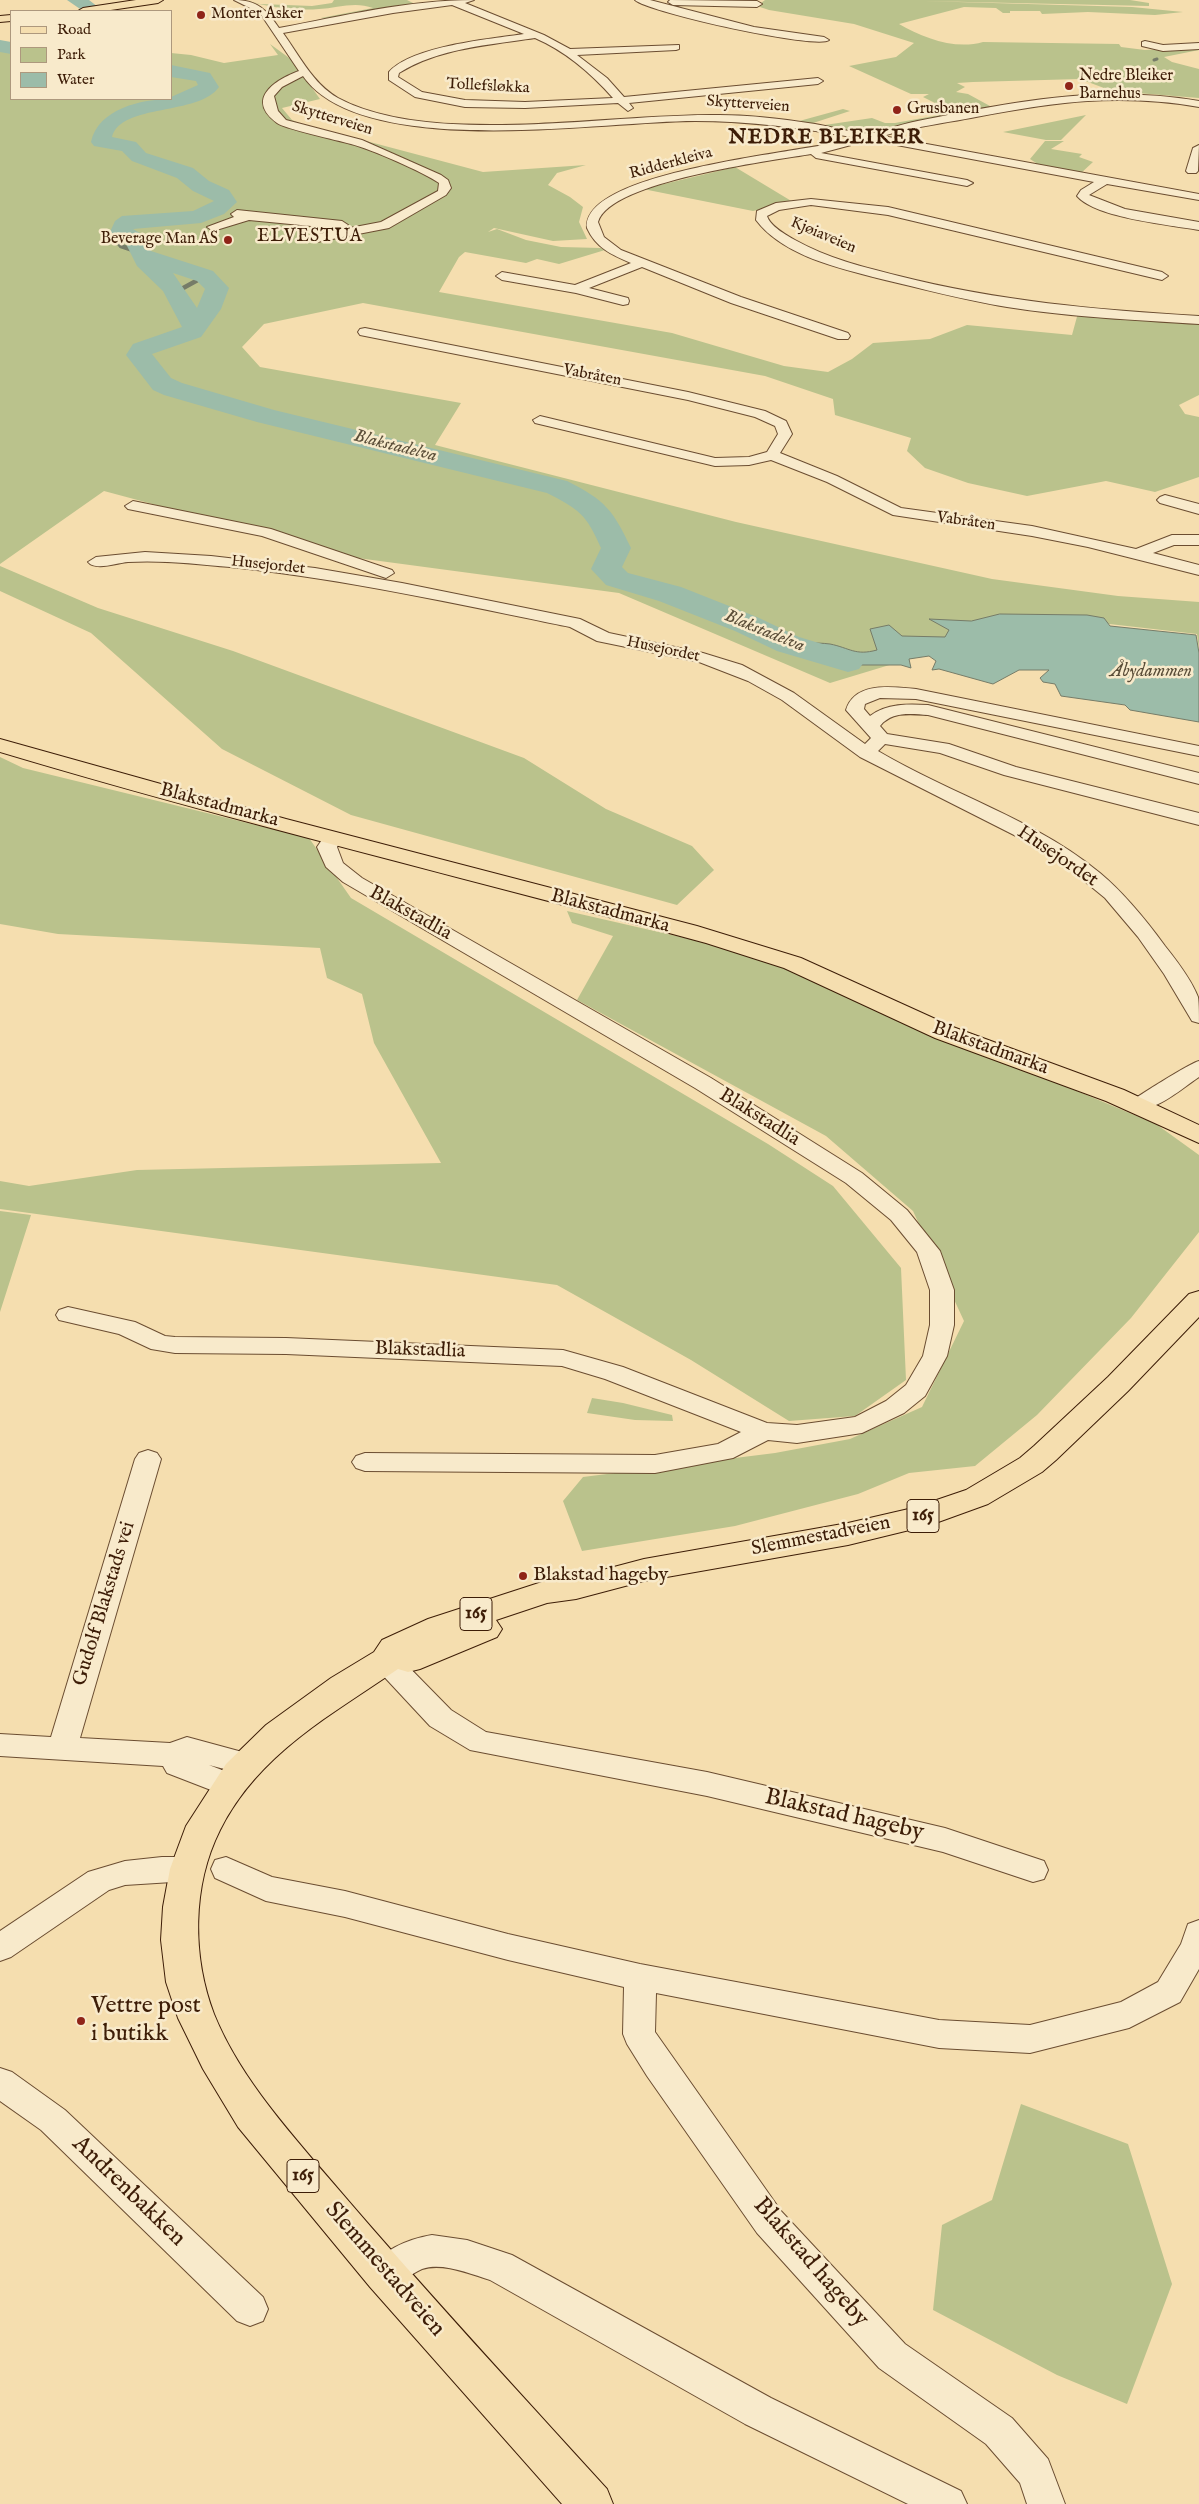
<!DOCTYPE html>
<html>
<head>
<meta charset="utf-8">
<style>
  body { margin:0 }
  #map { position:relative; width:1199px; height:2504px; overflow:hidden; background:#f5deaf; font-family:"IM FELL English",serif }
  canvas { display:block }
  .legend { position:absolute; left:10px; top:10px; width:162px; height:90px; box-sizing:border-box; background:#f8eacb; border:1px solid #ad987d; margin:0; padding:6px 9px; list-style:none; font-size:15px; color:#3d1d07 }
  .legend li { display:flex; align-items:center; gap:10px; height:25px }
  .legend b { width:25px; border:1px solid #ad987d }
</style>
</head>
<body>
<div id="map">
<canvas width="1199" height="2504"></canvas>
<ul class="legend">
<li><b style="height:6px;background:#f5deaf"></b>Road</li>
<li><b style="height:14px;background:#bac28c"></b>Park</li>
<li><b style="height:14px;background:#9cbca9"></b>Water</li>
</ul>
</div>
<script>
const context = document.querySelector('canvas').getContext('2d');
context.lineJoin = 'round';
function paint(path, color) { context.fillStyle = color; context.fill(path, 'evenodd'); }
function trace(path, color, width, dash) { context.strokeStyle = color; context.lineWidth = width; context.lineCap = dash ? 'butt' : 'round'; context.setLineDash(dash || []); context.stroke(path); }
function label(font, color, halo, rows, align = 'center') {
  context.font = font + ' "IM FELL English",serif'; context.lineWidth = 5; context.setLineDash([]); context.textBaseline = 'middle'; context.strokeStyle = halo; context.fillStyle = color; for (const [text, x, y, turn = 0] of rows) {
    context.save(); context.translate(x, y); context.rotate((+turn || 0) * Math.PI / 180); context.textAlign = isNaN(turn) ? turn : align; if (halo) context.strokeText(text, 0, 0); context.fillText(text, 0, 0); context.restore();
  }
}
const green = new Path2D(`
  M245,0L260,4L312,6L332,3L334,0H407L415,4L328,20L321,18L373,8C355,1 337,8 319,9C296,11 266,7 245,0Z
  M765,0H1130L1149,3V6L923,1L1132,7L1183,12L1155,15L1088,12L1042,14L1040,11H1010V13H1003L996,8L964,7L899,24C923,38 955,50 983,42L1119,44L1121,47L1145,50L1199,47V50L1164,57L1172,62L1199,69V98L1112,91L1080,79L973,82L957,83L965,87L956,92L968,94L990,106H1000L857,133L818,126L872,118L885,123H895L945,114L939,111L945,108L923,97L929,94H911L849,66L896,57L914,43L854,24L769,10L757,6Z
  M0,43L11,46V99H171V53L191,55L224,63L278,55L270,44L292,60L320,99L282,108L292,120L302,124L483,172L586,165L557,173L548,185L570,197L583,207L579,222L587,239L553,241L494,228L488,232L497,229L526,240L561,247L601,248L605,250L559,264L537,259L526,263L465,252L459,257L439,292L672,333L784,366L828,372L852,359L873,343L930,339L967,325L1072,335L1078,313L1199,323V395L1179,405L1185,414L1199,417V477L1155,492L1106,481L1027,496L968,483L925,468L907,451L911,438L835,415L833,399L765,376L363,303L264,324L242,347L260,367L461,403L435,445L736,522L992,579L1118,596L1199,602V649L1197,634L1048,617L830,683L619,593L350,557L104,491L0,564Z
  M843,109L850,111L810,124L792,123Z
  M1086,115L1061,140H1046L1003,132Z
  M1045,141H1064L1051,149L1082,154L1079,157L1093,162L1080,174L1029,164L1036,163L1030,159Z
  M735,167L793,202L753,211L643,189Z
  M0,566L98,608L233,651L524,758L606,809L692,846L714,870L677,905L351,815L222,749L91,633L0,591Z
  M0,757L23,768L309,838L351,898L768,1144L833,1186L901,1268L906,1380L855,1416L789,1421L691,1360L557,1285L0,1209V1181L29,1186L137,1170L441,1163L374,1043L362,994L327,978L320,948L58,934L0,924Z
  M567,911L742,951L1156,1124L1199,1155V1232L1131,1318L1037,1415L975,1466L909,1473L858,1494L735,1526L582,1551L563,1501L583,1477L775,1453L850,1439L922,1407L964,1321L913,1211L826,1136L577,1000L613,936L572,923Z
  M0,1211L31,1215L0,1312Z
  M592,1398L623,1403L672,1415L673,1421L635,1420L587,1413Z
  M1021,2104L1128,2144L1172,2284L1127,2404L1057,2375L933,2310L942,2225L992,2200Z`);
const water = new Path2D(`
  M1000,614L1087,615L1104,618L1110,626L1196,635L1199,653V722L1130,710L1125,705L1061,696L1055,684L1043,682L1040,678L1049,670H1019L993,684L939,669L932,670L936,661L929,656L909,659L911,668L901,665H848L795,652L787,639C803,644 814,642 830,644C850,648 855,656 877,650L870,629L889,625L902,636L945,637L949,630L929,619L971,621Z`);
const streamFar1 = new Path2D(`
  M1154,60L1157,59`);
const stream = new Path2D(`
  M121,232L113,236L121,246L139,252
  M176,292L205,276`);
const river = new Path2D(`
  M67,0H89L98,7L95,11H83Z
  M0,40L11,42V54L0,52Z
  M171,65L210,73L219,87C199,116 121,103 112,137L136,142L146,153L193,168L209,181L229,190L237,202L224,214L201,223L133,229L145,236L151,251L213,271L229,288L221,309L201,337L152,354L171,378L182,383L274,410L567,481C605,500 613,510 631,548L622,567L628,573L681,587L757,617L799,637L859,655L864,662L859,669L848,672L777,651L735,631L659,601L606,585L591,569L601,548C586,514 580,510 547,493L257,422L164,395L153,390L126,355L133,344L182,327L163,291L137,266L126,244L113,237L110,232L115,221L122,216L193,211L214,201L193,191L177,178L132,161L122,151L94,146L91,142C98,109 141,99 171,99V97L198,85L196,81L171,77ZM173,273L197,281L205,289L197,308Z`);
const minor = new Path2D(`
  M234,0C257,0 267,10 279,28C343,16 408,0 474,0L465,3L544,35L570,49L679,45V49L676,50L577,55L607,78L624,97L818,78L823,81L818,84L629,103L633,108L628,111L618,103L525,108L465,107L415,97L389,80V72C412,46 490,39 524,34L452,5L393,13L283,33C299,55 313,84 338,98C431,148 613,113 719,115C751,115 783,119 815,124C829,126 858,135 872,133C886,130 899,125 913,122C1012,102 1099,84 1199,101V107C1118,93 1056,102 976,117C945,123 913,127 883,136L1199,194V200L1107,184L1089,195L1125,209L1199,222V230C1170,225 1096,218 1077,196L1081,190L1094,182L870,140L821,153L967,180L973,183L967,186L816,158L811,154C770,161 610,181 598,222L604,237L621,250L741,297L848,333L850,336L848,339H838L731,303L642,267L589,288L628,298L629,301L628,304L623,305L576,293L502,280L496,276L502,272L575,285L631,263C612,255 596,248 587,228C582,169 813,152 857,138C803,128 749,121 695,121C602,121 362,161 303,76L282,87L274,96L278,111L286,120L362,140L441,175L448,180L451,188L446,195L389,228L317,242L313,241L311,238L313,235L381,222L438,191L439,183C423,172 371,149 351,144C337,140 285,129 277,123C245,99 275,80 299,71L260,13ZM535,38C565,51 591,73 613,98L525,102L465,100L422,92L398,77L399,73C439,48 489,45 535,38Z
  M635,0H650L754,27L824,37L829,40C818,50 650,13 635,0Z
  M670,0L757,1L762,4L757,7L673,5L668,2Z
  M1145,41L1163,45L1199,43V49L1163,51L1142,46V42Z
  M1199,145L1198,171L1196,173H1188L1186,171L1193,148Z
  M811,199L888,207L1162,272L1168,276L1162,280L888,215L811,205L779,210L767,216C770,226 786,235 795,240C827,258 863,267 899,276C998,301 1097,310 1199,316V324C1135,320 1070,317 1007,307C964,300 923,289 881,279C839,268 783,256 756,220L757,211L776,203Z
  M237,210L342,221L348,225L342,229L249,220L213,231L207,227L234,217L231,214Z
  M365,328L688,392L765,411L786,421L792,434L780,453L837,476L901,508L1032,526L1136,549L1172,535H1199V545H1174L1153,553L1199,565V575L1088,547L1032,536L893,515L827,482L771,460L749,465L715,466L535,423L533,420L540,416L715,458L749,457L767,452L778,434L775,426L755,417L688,400L360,335L358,332L360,329Z
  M1165,495L1199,504V514L1160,503L1157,500L1160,497Z
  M133,501L271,529L392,570L394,573L386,578L262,536L128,509L125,506Z
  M145,552L211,556L315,568L402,583L580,619L609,633L703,653L742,665L794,693L865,744L871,738L846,710C855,681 892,687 916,689L1199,746V756L916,699L880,698L865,704L864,709L870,716C887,703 908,704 928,705L1199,773V784L928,715C911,714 892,711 880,726L887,734L949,744L1016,767L1199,813V825L1004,775L940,753L885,744L878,751C950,794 1035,819 1100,873C1125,894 1146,920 1165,946C1177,961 1191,979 1198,997C1199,1004 1199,1016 1199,1023L1192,1021L1164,974L1138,937L1105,898L1066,866L1016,836L860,757L782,700L748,681L699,662L597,641L570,627C457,604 345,579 230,567C196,564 162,560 128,562C117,563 95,571 88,562L96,557Z
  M333,832L340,834L342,838L337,847L343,863L362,878L711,1078L862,1173L907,1210L940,1251L954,1290V1325L947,1356L925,1396L904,1413L862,1433L797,1443L768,1440L733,1458L655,1473L365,1471L356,1468L352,1462L356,1456L365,1453L655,1455L718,1444L741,1432L605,1379L562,1366L286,1354L175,1353L151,1349L119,1334L59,1320L56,1315L59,1310L68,1307L135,1322L165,1336L175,1337L286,1338L563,1350L623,1367L767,1423L797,1425L855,1417L886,1401L906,1385L923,1356L930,1325V1290L917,1252L891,1220L846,1183L695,1088L343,882L326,867L317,847L326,834Z
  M1199,1061V1077C1181,1089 1154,1114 1131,1109L1128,1104C1131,1100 1192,1062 1199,1061Z
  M148,1450L157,1453L161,1459L80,1738L170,1743L187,1737L257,1756L262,1764L257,1772L247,1775L209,1765L240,1777L244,1785L240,1793L229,1797L167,1773L163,1766L0,1756V1734L51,1737L135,1459L139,1453Z
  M386,1651L396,1654L451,1710L486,1732L707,1772L945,1828L1044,1861L1048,1870L1044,1879L1033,1882L943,1852L707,1796L470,1750L430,1726L376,1668L372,1661L376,1654Z
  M162,1857H188L199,1860L203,1869L199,1878L188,1881L125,1885L109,1890L11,1957L0,1961V1931L88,1872L125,1861Z
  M226,1857L272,1877L345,1891L508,1934L640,1964L939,2020L1030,2025L1121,2002L1158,1982L1181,1944L1188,1924L1199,1920V1969L1180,2002L1129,2028L1030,2053L939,2048L656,1993L655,2032L781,2211L905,2344L1012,2418L1048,2459L1065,2504H1027L1020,2483L986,2444L879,2368L757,2233L647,2076L627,2044L623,2034L624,1987L508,1960L345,1917L266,1901L215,1878L211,1869L215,1860Z
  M0,2068L12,2072L65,2110L263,2297L268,2309L263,2321L250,2326L237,2321L41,2130L0,2101Z
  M432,2235L467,2240L512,2255L771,2398L961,2491L967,2504H908L745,2424L490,2280C470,2274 443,2262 422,2269C410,2274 399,2285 385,2290L372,2286L367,2274C378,2251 408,2239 432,2235Z`);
const major = new Path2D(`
  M136,0H163L158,3L104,11H78L83,8Z
  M11,15V21L0,22V16Z
  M0,739L286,819L697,926L801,958L953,1027L1124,1090L1199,1125V1143L1106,1101L935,1038L784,968L706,943C471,879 234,822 0,752Z
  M1199,1291V1317L1128,1391L1056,1460L1042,1472L988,1504L930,1525L848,1545L644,1581L576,1599L547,1603L496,1620L502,1629L497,1637L420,1669L408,1672L398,1669C331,1715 258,1754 220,1830C192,1886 192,1956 214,2014C240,2079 294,2137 339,2190C426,2292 517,2390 607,2489L613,2504H562L370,2287L238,2127L203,2069L178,2018L166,1982L161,1940L163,1907L170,1869L186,1826L226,1764L266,1725L331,1678L374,1652L382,1640L428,1619L545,1581L576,1577L644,1559L848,1523L913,1508L966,1490L1020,1458L1034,1446L1108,1377L1189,1294Z`);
const markers = [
  [201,15,5,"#8f2418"],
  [1069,86,5,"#8f2418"],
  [897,110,5,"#8f2418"],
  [228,240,5,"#8f2418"],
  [523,1576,5,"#8f2418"],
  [81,2021,5,"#8f2418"]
];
const farPoinames = [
  ["Monter Asker",211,15],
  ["Nedre Bleiker",1079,77],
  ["Barnehus",1079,95],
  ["Grusbanen",907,110],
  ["Beverage Man AS",218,240,"right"]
];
const farStreetnames = [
  ["Tollefsløkka",488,87,3],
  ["Skytterveien",748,105,4],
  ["Skytterveien",332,119,17],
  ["Ridderkleiva",671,164,-15],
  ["Kjøiaveien",823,236,23],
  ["Vabråten",592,376,11],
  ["Vabråten",966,522,8],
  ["Husejordet",268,566,6],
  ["Husejordet",663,650,12]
];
const farNeighbourhoodnames = [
  ["ELVESTUA",310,237]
];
const farWaternames = [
  ["Blakstadelva",395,447,14],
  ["Blakstadelva",764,632,22],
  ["Åbydammen",1151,672]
];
const shields = [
  [923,1516,32],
  [476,1614,32],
  [303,2176,32]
];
const shieldNames = [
  ["165",923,1516],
  ["165",476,1614],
  ["165",303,2176]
];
const streetNames = [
  ["Blakstadmarka",219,806,15],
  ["Husejordet",1057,857,34],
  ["Blakstadmarka",610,912,15],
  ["Blakstadlia",410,914,29],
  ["Blakstadmarka",990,1049,20],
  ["Blakstadlia",759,1118,32],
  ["Blakstadlia",420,1351,2],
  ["Slemmestadveien",821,1537,-11],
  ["Gudolf Blakstads vei",105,1604,-73]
];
const poiNames = [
  ["Blakstad hageby",533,1576]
];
const farDistrictnames = [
  ["NEDRE BLEIKER",826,139]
];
const nearStreetnames = [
  ["Blakstad hageby",844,1816,13],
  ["Andrenbakken",128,2192,44],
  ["Blakstad hageby",810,2263,49],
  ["Slemmestadveien",384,2270,49]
];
const nearPoinames = [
  ["Vettre post",91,2007],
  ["i butikk",91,2035]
];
paint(green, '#bac28c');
paint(water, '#9cbca9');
trace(water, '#767c68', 1);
trace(streamFar1, '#767c68', 3);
trace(stream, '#767c68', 4.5);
paint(river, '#9cbca9');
trace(minor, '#6b4d31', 2);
trace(major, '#3d1d07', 2);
paint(minor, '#f8eacb');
paint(major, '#f5deaf');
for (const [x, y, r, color] of markers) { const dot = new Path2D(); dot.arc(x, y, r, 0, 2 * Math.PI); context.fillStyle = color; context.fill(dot); trace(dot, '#f8eacb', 2); }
label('16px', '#3d1d07', '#f8eacb', farPoinames, 'left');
label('16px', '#3d1d07', '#f8eacb', farStreetnames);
context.letterSpacing = '1px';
label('18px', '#3d1d07', '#f8eacb', farNeighbourhoodnames);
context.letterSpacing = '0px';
label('italic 18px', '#5a4d38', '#f8eacb', farWaternames);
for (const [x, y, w] of shields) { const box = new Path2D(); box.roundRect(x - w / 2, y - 16.5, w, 33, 4); context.fillStyle = '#f8eacb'; context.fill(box); trace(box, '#3d1d07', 1); }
label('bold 19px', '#3d1d07', null, shieldNames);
label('20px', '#3d1d07', '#f8eacb', streetNames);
label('20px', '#3d1d07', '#f8eacb', poiNames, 'left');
context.letterSpacing = '1px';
label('bold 21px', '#3d1d07', '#f8eacb', farDistrictnames);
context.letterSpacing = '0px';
label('24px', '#3d1d07', '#f8eacb', nearStreetnames);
label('24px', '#3d1d07', '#f8eacb', nearPoinames, 'left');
</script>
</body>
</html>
